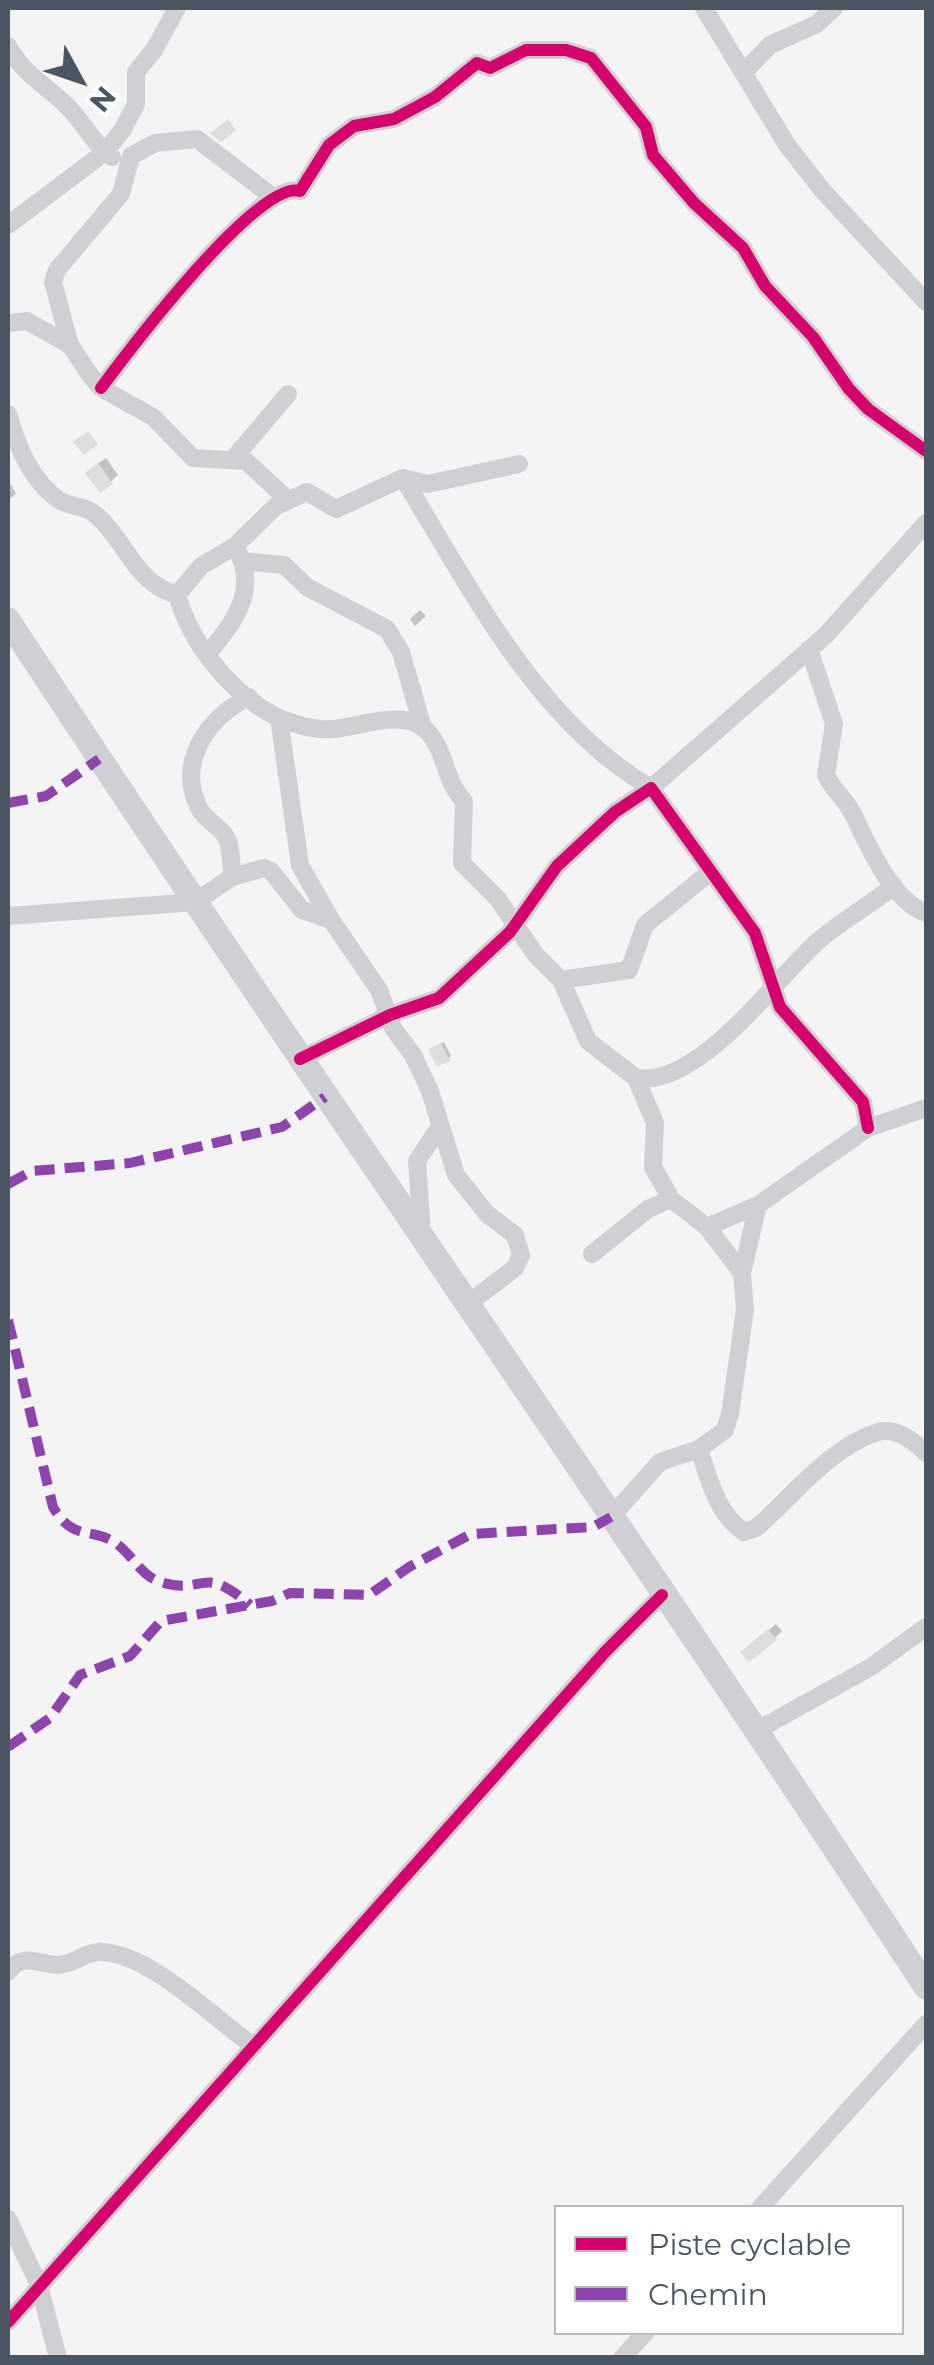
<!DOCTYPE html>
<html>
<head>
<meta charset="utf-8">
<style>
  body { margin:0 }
  #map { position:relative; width:934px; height:2365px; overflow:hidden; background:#f4f4f4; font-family:Montserrat,sans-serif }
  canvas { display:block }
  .frame { position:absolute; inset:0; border:10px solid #4a5661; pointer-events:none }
  .legend { position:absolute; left:554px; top:2205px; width:350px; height:130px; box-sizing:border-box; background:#fff; border:2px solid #b7bbc0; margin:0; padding:12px 18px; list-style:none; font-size:30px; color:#4a5661 }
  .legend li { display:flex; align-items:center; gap:20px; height:50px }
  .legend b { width:50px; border:2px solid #b7bbc0 }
  .north { position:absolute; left:30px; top:30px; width:100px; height:100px; -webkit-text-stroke:8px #fff; paint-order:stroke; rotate:130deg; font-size:28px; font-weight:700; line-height:40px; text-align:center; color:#4a5661 }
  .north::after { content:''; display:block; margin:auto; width:35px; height:45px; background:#4a5661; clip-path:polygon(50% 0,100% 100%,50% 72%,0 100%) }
</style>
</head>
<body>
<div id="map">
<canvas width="934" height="2365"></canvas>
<div class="frame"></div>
<ul class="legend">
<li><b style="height:12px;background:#d6006c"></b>Piste cyclable</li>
<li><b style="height:12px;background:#8e44ad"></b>Chemin</li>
</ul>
<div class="north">N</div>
</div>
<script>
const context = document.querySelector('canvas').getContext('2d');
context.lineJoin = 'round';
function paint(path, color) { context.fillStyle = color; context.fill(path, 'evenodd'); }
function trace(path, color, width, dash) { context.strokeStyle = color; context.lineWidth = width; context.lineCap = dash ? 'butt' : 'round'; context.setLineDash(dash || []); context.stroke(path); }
const shadow = new Path2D(`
  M106,458L118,475L101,490L95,466Z
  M11,484L16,494L8,500V486Z
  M420,610L426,616L415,626L410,619Z
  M444,1042L451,1056L448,1059L434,1047Z
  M776,1624L782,1631L775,1638L750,1645Z`);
const building = new Path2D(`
  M228,119L236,130L221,142L210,133Z
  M88,431L98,444L84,455L73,442Z
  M98,463L113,484L100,493L85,473Z
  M441,1043L450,1061L437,1067L428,1049Z
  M768,1629L777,1640L749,1662L740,1652Z`);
const minor = new Path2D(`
  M704,8L787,145L823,191L926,302
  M8,46C21,71 43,84 64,103C83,120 91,142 112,157
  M743,73L770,45L817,24L834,8
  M273,197L197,139L155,143L131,156L121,194L57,270L53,282L70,345L90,375L101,388L153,417L193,458L246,461L287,499
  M8,225L105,152L123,129L136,104V72L154,50L177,8
  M8,323L27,321L70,345
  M101,388C127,353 259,178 300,191L329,145L354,126L394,119L435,97L477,63L490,68L526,50H566L591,58L646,127L653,155L694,203L743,248L765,286L813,337L849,389L868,409L926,451
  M8,414C17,445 30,480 59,500C70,507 86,506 95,514C127,541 133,582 177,595C191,644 232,695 279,718L300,865L331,920
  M234,458L288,394
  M403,478C470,587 537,722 651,788L826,635L926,523
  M242,561L284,565L307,587L387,629L401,652L423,728
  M177,595L201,566L235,546L276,506L307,492L336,509L403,478L428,484L519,464
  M809,649L834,724L826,775C833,790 846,800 853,814C869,846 890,899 926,913
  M207,655C231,625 258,594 239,554
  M279,718C297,724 313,731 332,729C359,728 406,706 429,733C446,753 445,782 464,801L462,863L498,899L535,954L561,980L588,1041L636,1078L655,1123L653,1167L671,1199
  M232,877C231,865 232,848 226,837C219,826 205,820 199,808C176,762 208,717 249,697
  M8,916L195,902L232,877L264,868L271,871L302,910L331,920L379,990L393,1028L413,1055L430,1091L456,1175L487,1214L515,1235L521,1255L515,1268L470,1302
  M561,980L629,970L645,925L709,873
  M300,1059L390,1015L439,998L510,932L557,866L615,812L651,788L755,933L780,1007L863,1102L868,1128
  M636,1078C699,1088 776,978 818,941C842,921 869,905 894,886
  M926,1108L868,1128L758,1205L742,1273L745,1310L730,1414L725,1430L699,1449C709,1479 717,1514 744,1532L756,1528C793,1496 830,1447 878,1432C896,1427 915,1442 926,1453
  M707,1227L742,1273
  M422,1234L417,1161L439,1128
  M592,1254L648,1209L671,1199L707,1227L758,1205
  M611,1517L660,1462L699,1449
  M754,1732L871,1667L926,1627
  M8,1972C22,1952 37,1964 57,1965C73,1965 86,1951 101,1952C149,1953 213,2017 252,2045
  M760,2208L926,2024
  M8,2219L39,2285L58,2358
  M8,2322L605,1652L662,1595
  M622,2358L646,2332`);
const secondary = new Path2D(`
  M8,620C309,1079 626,1528 926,1987`);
const quiet = new Path2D(`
  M8,803L46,796L99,759
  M8,1184L32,1171L130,1163L282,1127L325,1097
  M8,1320L53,1507C74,1543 92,1526 117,1544C133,1556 140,1574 158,1581C206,1598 199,1561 250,1605
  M8,1747L50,1718L80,1675L130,1656L161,1621L272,1601L290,1593L369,1595L409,1567L471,1534L593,1527L611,1517`);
const cycleway = new Path2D(`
  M101,388C127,353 259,178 300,191L329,145L354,126L394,119L435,97L477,63L490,68L526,50H566L591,58L646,127L653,155L694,203L743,248L765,286L813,337L849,389L868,409L926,451
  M300,1059L390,1015L439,998L510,932L557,866L615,812L651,788L755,933L780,1007L863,1102L868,1128
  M8,2322L605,1652L662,1595`);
paint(shadow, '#0003');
paint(building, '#ddddde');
trace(minor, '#ced0d2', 18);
trace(secondary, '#ced0d4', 25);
trace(quiet, '#8e44ad', 10, [20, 10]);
trace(cycleway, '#d6006c', 12);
</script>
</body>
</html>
